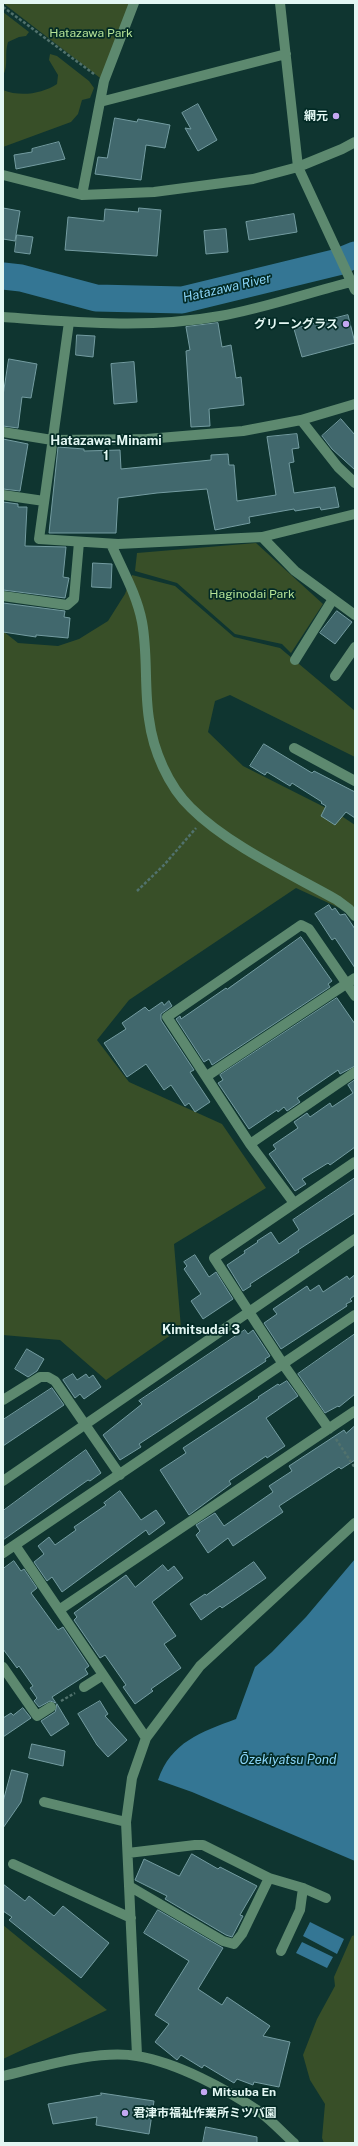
<!DOCTYPE html>
<html>
<head>
<meta charset="utf-8">
<style>
  body { margin:0 }
  #map { position:relative; width:358px; height:2146px; overflow:hidden; background:#0f3530; font-family:"Public Sans",sans-serif }
  canvas { display:block }
  .frame { position:absolute; inset:0; border:4px solid #e3f7f3; pointer-events:none }
</style>
</head>
<body>
<div id="map">
<canvas width="358" height="2146"></canvas>
<div class="frame"></div>
</div>
<script>
const context = document.querySelector('canvas').getContext('2d');
context.lineJoin = 'round';
function paint(path, color) { context.fillStyle = color; context.fill(path, 'evenodd'); }
function trace(path, color, width, dash) { context.strokeStyle = color; context.lineWidth = width; context.lineCap = dash ? 'butt' : 'round'; context.setLineDash(dash || []); context.stroke(path); }
function label(font, color, halo, rows, align = 'center') {
  context.font = font + ' "Public Sans","Noto Sans JP",sans-serif'; context.lineWidth = 3.5; context.setLineDash([]); context.textBaseline = 'middle'; context.strokeStyle = halo; context.fillStyle = color; for (const [text, x, y, turn = 0] of rows) {
    context.save(); context.translate(x, y); context.rotate((+turn || 0) * Math.PI / 180); context.textAlign = isNaN(turn) ? turn : align; if (halo) context.strokeText(text, 0, 0); context.fillText(text, 0, 0); context.restore();
  }
}
const green = new Path2D(`
  M3,3H135L104,81Z
  M3,12L29,32L26,36L19,37L8,42C4,54 9,64 3,76Z
  M50,54L57,56L89,81L94,88L90,98L82,100L78,114L71,122L3,147V90C20,97 42,94 57,84L58,75L49,60Z
  M256,543L323,604L291,653L282,644L235,634L177,583L135,571L137,553Z
  M132,575L175,586L234,637L280,648L355,711V757L230,695L215,701L208,732L243,766L340,815L355,825V910L348,912L296,888L129,1000L97,1040L129,1082L222,1124L266,1188L174,1244L181,1328L106,1380L60,1340L3,1335V631L18,643L58,646L79,639L108,621L125,594Z
  M3,1925L107,2010L3,2059Z
  M355,1935V2143H324L322,2138L325,2104L310,2080L303,2055L317,2019L335,1986L334,1977L352,1936Z`);
const water = new Path2D(`
  M355,1559V1861L192,1792L158,1780C171,1742 201,1732 236,1719L255,1667L272,1652L306,1617Z
  M310,1922L344,1939L337,1954L303,1936Z
  M302,1942L333,1957L327,1968L296,1953Z`);
const river = new Path2D(`
  M3,276L21,278L96,298L182,300L338,262L355,255`);
const building = new Path2D(`
  M198,104L217,140L198,151L185,128L191,129L182,113Z
  M115,118L137,122L138,119L170,125L165,148L146,145L141,180L95,174L98,157L107,158Z
  M59,142L65,159L16,169L14,155L32,152V149Z
  M3,208L20,211L15,241L3,239Z
  M139,208L161,210L157,256L65,250L68,217L104,221L105,209L138,212Z
  M294,214L297,232L249,240L246,222Z
  M226,229L228,252L206,254L204,231Z
  M17,235L33,237L30,254L15,252Z
  M348,315L355,343L302,357L294,329Z
  M218,323L222,347L231,345L236,378L241,377L244,405L209,409L210,426L191,427L186,351L190,350L186,327Z
  M77,335L95,336L93,357L76,355Z
  M9,359L37,364L31,398L22,397L18,428L3,426V396Z
  M134,362L137,402L114,404L111,364Z
  M341,419L355,435V470L332,449L322,436Z
  M297,434L299,448L292,449L294,462L289,463L294,493L335,487L339,507L321,510L320,507L295,511L294,509L249,517L250,523L215,530L207,489L157,493L118,498L116,533H49L58,447L84,449V451L120,450L121,469L211,460V455L228,454L229,465H234L237,501L276,495L267,437Z
  M3,439L28,444L20,491L3,489Z
  M3,502L18,504V507H27L25,546L66,547L63,577L69,578L65,598L3,590Z
  M93,563L112,564L111,588L92,587Z
  M3,603L65,611L64,617L70,618L68,638L36,635V637L3,632Z
  M337,611L352,622L335,644L320,633Z
  M264,744L312,773L314,771L355,792V818L346,812L335,825L321,816L326,806L321,803L322,802L292,783L290,786L267,772L265,775L250,766Z
  M329,905L332,910L335,908L340,915L345,914L355,929V968L335,938L332,940L315,914Z
  M301,937L332,981L328,984L330,987L212,1065L209,1059L204,1062L176,1019L180,1016L181,1019L226,988L227,989Z
  M337,998L355,1024V1066L340,1074L338,1070L297,1098L300,1102L287,1111L284,1107L278,1112L277,1110L249,1129L218,1083L223,1080L220,1075Z
  M169,1001L172,1006L161,1014V1020L194,1070L190,1072L210,1102L195,1112L189,1103L185,1106L171,1085L164,1090L146,1064L127,1077L104,1043L126,1029L122,1023L145,1007L149,1011L162,1002L164,1005Z
  M355,1080V1147L330,1165L328,1163L302,1179L306,1184L295,1191L269,1154L276,1149L273,1145L298,1128L294,1122L307,1113L310,1117L330,1103L332,1107L353,1093L348,1085Z
  M355,1178V1213L298,1250L299,1252L250,1284L251,1286L243,1291L227,1265L245,1253L244,1251L258,1242L257,1241L271,1232L279,1244L299,1230L293,1220Z
  M195,1255L209,1277L216,1272L233,1299L203,1319L191,1301L201,1294L184,1269L187,1266L184,1262Z
  M355,1275V1295L350,1299L352,1301L346,1304L347,1306L281,1349L264,1323L277,1314L273,1309L307,1286L310,1291L319,1285L323,1292L347,1276L349,1279Z
  M245,1330L248,1334L253,1330L270,1356L265,1359L266,1361L139,1444L141,1447L120,1460L103,1435L142,1404L139,1401Z
  M355,1334V1394L339,1407L338,1406L325,1413L298,1374Z
  M27,1349L44,1359L37,1371L28,1377L15,1369Z
  M73,1374L77,1380L86,1374L89,1378L93,1375L101,1387L84,1399L80,1394L75,1398L63,1380Z
  M287,1381L298,1396L266,1418L285,1446L267,1458L266,1456L229,1481L231,1484L189,1515L160,1470L186,1453L183,1448L259,1398L258,1397L278,1384L279,1385Z
  M52,1388L64,1405L3,1446V1420Z
  M355,1426V1460L341,1469L339,1467L279,1506L283,1512L233,1546L228,1538L208,1553L196,1535L200,1531L196,1525L215,1513L224,1526L273,1492L269,1486L292,1471L289,1466L344,1430L346,1433Z
  M86,1450L101,1473L90,1481L88,1480L3,1540V1511Z
  M120,1491L141,1520L156,1510L165,1523L149,1535L146,1530L62,1592L52,1577L47,1581L34,1562L44,1554L38,1546L49,1537L55,1545L76,1530L74,1527L106,1505L104,1503Z
  M14,1561L21,1571L24,1569L37,1588L31,1593L58,1630L63,1627L89,1666L85,1669L88,1674L52,1697L56,1703L50,1701L39,1707L34,1701L37,1698L30,1688L33,1686L19,1666L17,1668L3,1649V1569Z
  M254,1562L266,1578L222,1608L220,1606L201,1620L190,1604L205,1594L206,1595Z
  M163,1565L168,1571L174,1566L183,1578L152,1602L176,1636L164,1644L181,1668L151,1689L153,1691L135,1704L123,1687L126,1685L105,1655L100,1658L74,1620L77,1617L74,1613L126,1575L135,1587Z
  M100,1701L108,1714L105,1716L127,1740L108,1757L97,1745L78,1714Z
  M57,1704L69,1724L51,1736L41,1721L55,1712Z
  M23,1708L31,1718L3,1737V1718L11,1713L13,1715Z
  M32,1744L65,1751L63,1766L29,1758Z
  M12,1770L28,1774L21,1802L3,1828V1802Z
  M192,1854L218,1869L220,1867L257,1886L240,1915L243,1916L232,1937L226,1935L165,1899L167,1896L135,1880L144,1859L179,1876Z
  M3,1884L25,1901L29,1896L54,1916L63,1906L109,1943L81,1978L9,1920L12,1917L3,1911Z
  M158,1910L223,1948L198,1989L222,2005L227,1997L270,2026L263,2036L290,2042L279,2087L254,2082L253,2085L237,2079L234,2083L204,2065L202,2068L181,2055L177,2060L155,2042L169,2024L155,2015L189,1961L144,1933Z
  M101,2093L154,2101L149,2134L96,2125L97,2117L53,2124L48,2104L101,2095Z
  M206,2127L257,2137V2143H203Z`);
const path = new Path2D(`
  M3,7L94,74
  M137,891L164,865L196,828
  M336,1439L355,1468
  M61,1701L75,1693`);
const minor = new Path2D(`
  M280,3L298,167L355,290
  M100,102L286,54
  M3,175L82,195L154,192L253,179L298,167L342,149L355,142
  M82,195L104,81L134,3
  M3,317C74,322 149,329 220,316C266,308 310,292 355,281
  M69,322L39,539L118,544L262,537L355,514
  M301,420L338,467L355,483
  M3,432L52,440L147,439L243,431L301,420L355,404
  M3,495L44,501
  M262,537L295,571L355,615
  M111,544C122,569 137,595 142,622C148,654 144,687 149,719C153,750 168,786 191,808C228,845 291,874 337,900L349,909L355,916
  M3,596L67,605L74,599L79,542
  M295,660L333,599
  M335,676L355,647
  M294,748L355,781
  M207,1076L355,978
  M250,1144L355,1072
  M294,1203L250,1144L167,1017L301,925L309,929L355,996
  M3,1400L40,1377H48L55,1381L120,1475
  M329,1429L283,1364L214,1258L355,1162
  M3,1481L355,1239
  M15,1545L146,1738
  M3,1553L355,1315
  M59,1610L355,1411
  M3,1667L37,1716L51,1707
  M84,1687L103,1675
  M44,1802L126,1822
  M128,1853L195,1845H203L269,1878L303,1888L326,1898
  M13,1864L131,1918
  M129,1886L223,1941L234,1944L242,1934L269,1878
  M281,1951L300,1910L303,1888
  M137,2055L126,1822L132,1778L146,1738L200,1666L355,1523
  M3,2076C41,2067 98,2049 137,2056C178,2063 226,2089 260,2112C272,2121 283,2133 294,2143`);
const markers = [
  [336,116,4,"#c4a7f1"],
  [346,324,4,"#c4a7f1"],
  [204,2092,4,"#c4a7f1"],
  [125,2113,4,"#c4a7f1"]
];
const parkNames = [
  ["Hatazawa Park",91,33],
  ["Haginodai Park",252,594]
];
const poiNames = [
  ["網元",328,116],
  ["グリーングラス",338,324],
  ["Mitsuba En",212,2092,"left"],
  ["君津市福祉作業所ミツバ園",133,2113,"left"]
];
const waterNames = [
  ["Hatazawa River",227,288,-13],
  ["Ōzekiyatsu Pond",288,1760]
];
const neighbourhoodNames = [
  ["Hatazawa-Minami",106,441],
  ["1",106,456],
  ["Kimitsudai 3",201,1330]
];
paint(green, '#384f28');
paint(water, '#347694');
trace(river, '#347694', 27);
paint(building, '#41686d');
trace(building, '#749ca1', 1);
trace(path, '#51726d', 2.5, [3, 2]);
trace(minor, '#5d896f', 10);
for (const [x, y, r, color] of markers) { const dot = new Path2D(); dot.arc(x, y, r, 0, 2 * Math.PI); context.fillStyle = color; context.fill(dot); trace(dot, '#032b26', 1.5); }
label('12px', '#b5e397', '#032b26', parkNames);
label('bold 12px', '#e3f7f3', '#032b26', poiNames, 'right');
label('italic 13px', '#8ad4f8', '#032b26', waterNames);
label('bold 13px', '#e3f7f3', '#032b26', neighbourhoodNames);
</script>
</body>
</html>
